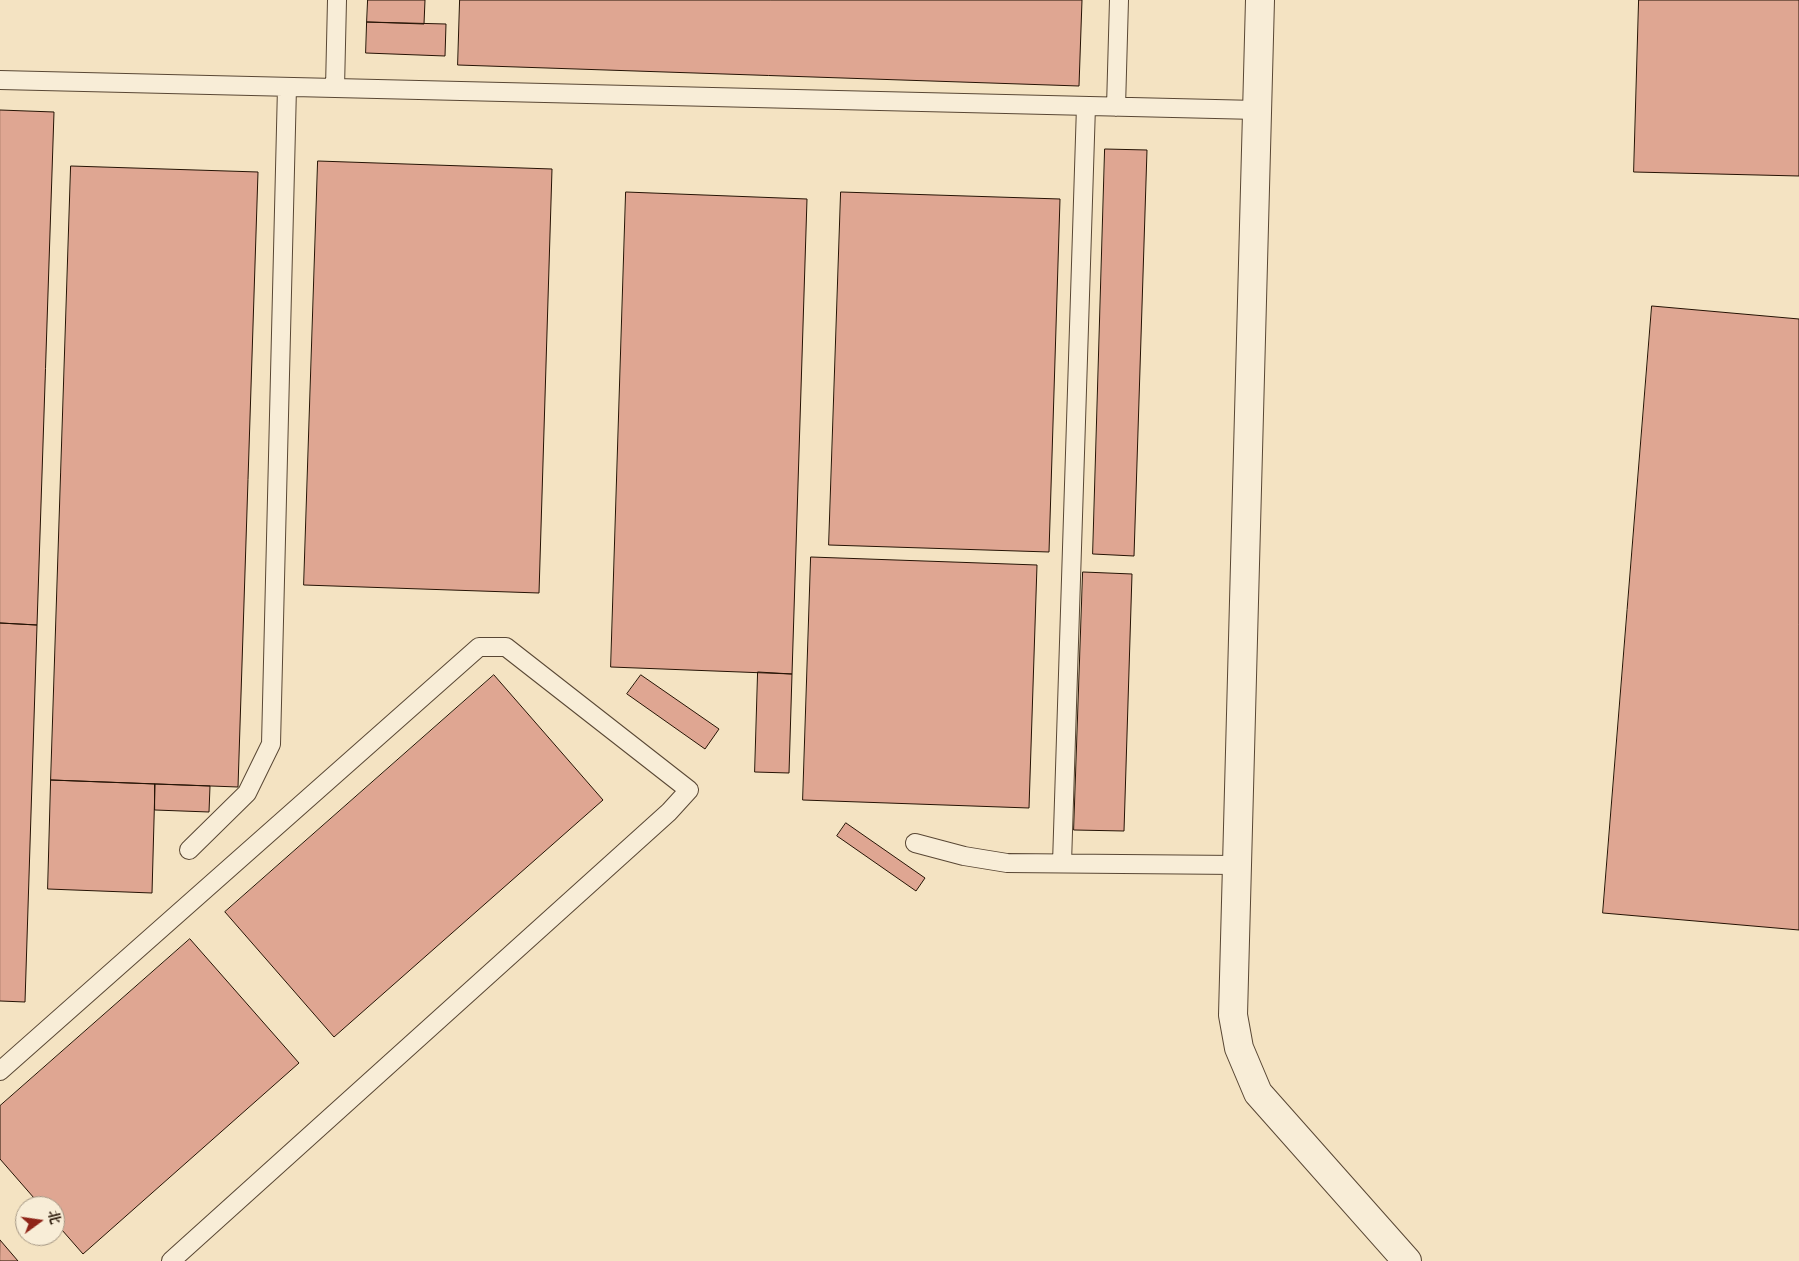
<!DOCTYPE html>
<html>
<head>
<meta charset="utf-8">
<style>
  body { margin:0 }
  #map { position:relative; width:1799px; height:1261px; overflow:hidden; background:#f4e3c2; font-family:Alegreya,"Noto Serif SC",serif }
  canvas { display:block }
  .north { position:absolute; left:15px; top:1196px; width:50px; height:50px; box-sizing:border-box; background:#f8edd7; border:1px solid #a49683; border-radius:50%; rotate:76deg; font-size:14px; font-weight:700; line-height:20px; text-align:center; color:#251304 }
  .north::after { content:''; display:block; margin:auto; width:18px; height:22px; background:#8f2418; clip-path:polygon(50% 0,100% 100%,50% 72%,0 100%) }
</style>
</head>
<body>
<div id="map">
<canvas width="1799" height="1261"></canvas>
<div class="north">北</div>
</div>
<script>
const context = document.querySelector('canvas').getContext('2d');
context.lineJoin = 'round';
function paint(path, color) { context.fillStyle = color; context.fill(path, 'evenodd'); }
function trace(path, color, width, dash) { context.strokeStyle = color; context.lineWidth = width; context.lineCap = dash ? 'butt' : 'round'; context.setLineDash(dash || []); context.stroke(path); }
const building = new Path2D(`
  M368,0H425L424,24L367,22Z
  M460,0H1082L1079,86L458,65Z
  M1639,0H1799V176L1634,172Z
  M367,22L446,24L445,56L366,53Z
  M0,110L54,112L37,625L0,623Z
  M1105,149L1147,150L1134,556L1093,554Z
  M318,161L552,169L539,593L304,585Z
  M71,166L258,172L238,787L51,780Z
  M626,192L807,199L792,674L611,667Z
  M841,192L1060,199L1049,552L829,545Z
  M1652,306L1799,319V930L1603,913Z
  M811,557L1037,565L1029,808L803,800Z
  M1083,572L1132,574L1124,831L1074,830Z
  M0,623L37,625L25,1002L0,1001Z
  M758,672L792,674L789,773L755,772Z
  M494,675L603,800L334,1037L225,912Z
  M641,675L719,729L705,749L627,694Z
  M51,780L155,784L152,893L48,889Z
  M155,784L210,786L209,812L155,810Z
  M846,823L925,878L916,891L837,836Z
  M190,939L299,1063L83,1254L55,1222V1206H41L0,1159V1106Z
  M0,1240L18,1261H0Z`);
const service = new Path2D(`
  M0,80L1257,110
  M335,88L337,0
  M1116,107L1119,0
  M915,843L964,856L1007,863L1237,865
  M189,850L247,793L271,744L287,87
  M1062,863L1086,106
  M0,1071L479,647H506L689,790L669,812L171,1261`);
const minor = new Path2D(`
  M1260,0L1233,1015L1239,1048L1258,1093L1407,1261`);
paint(building, '#dfa692');
trace(building, '#251304', 1);
trace(service, '#594734', 20);
trace(minor, '#594734', 30);
trace(service, '#f8edd7', 18);
trace(minor, '#f8edd7', 28);
</script>
</body>
</html>
